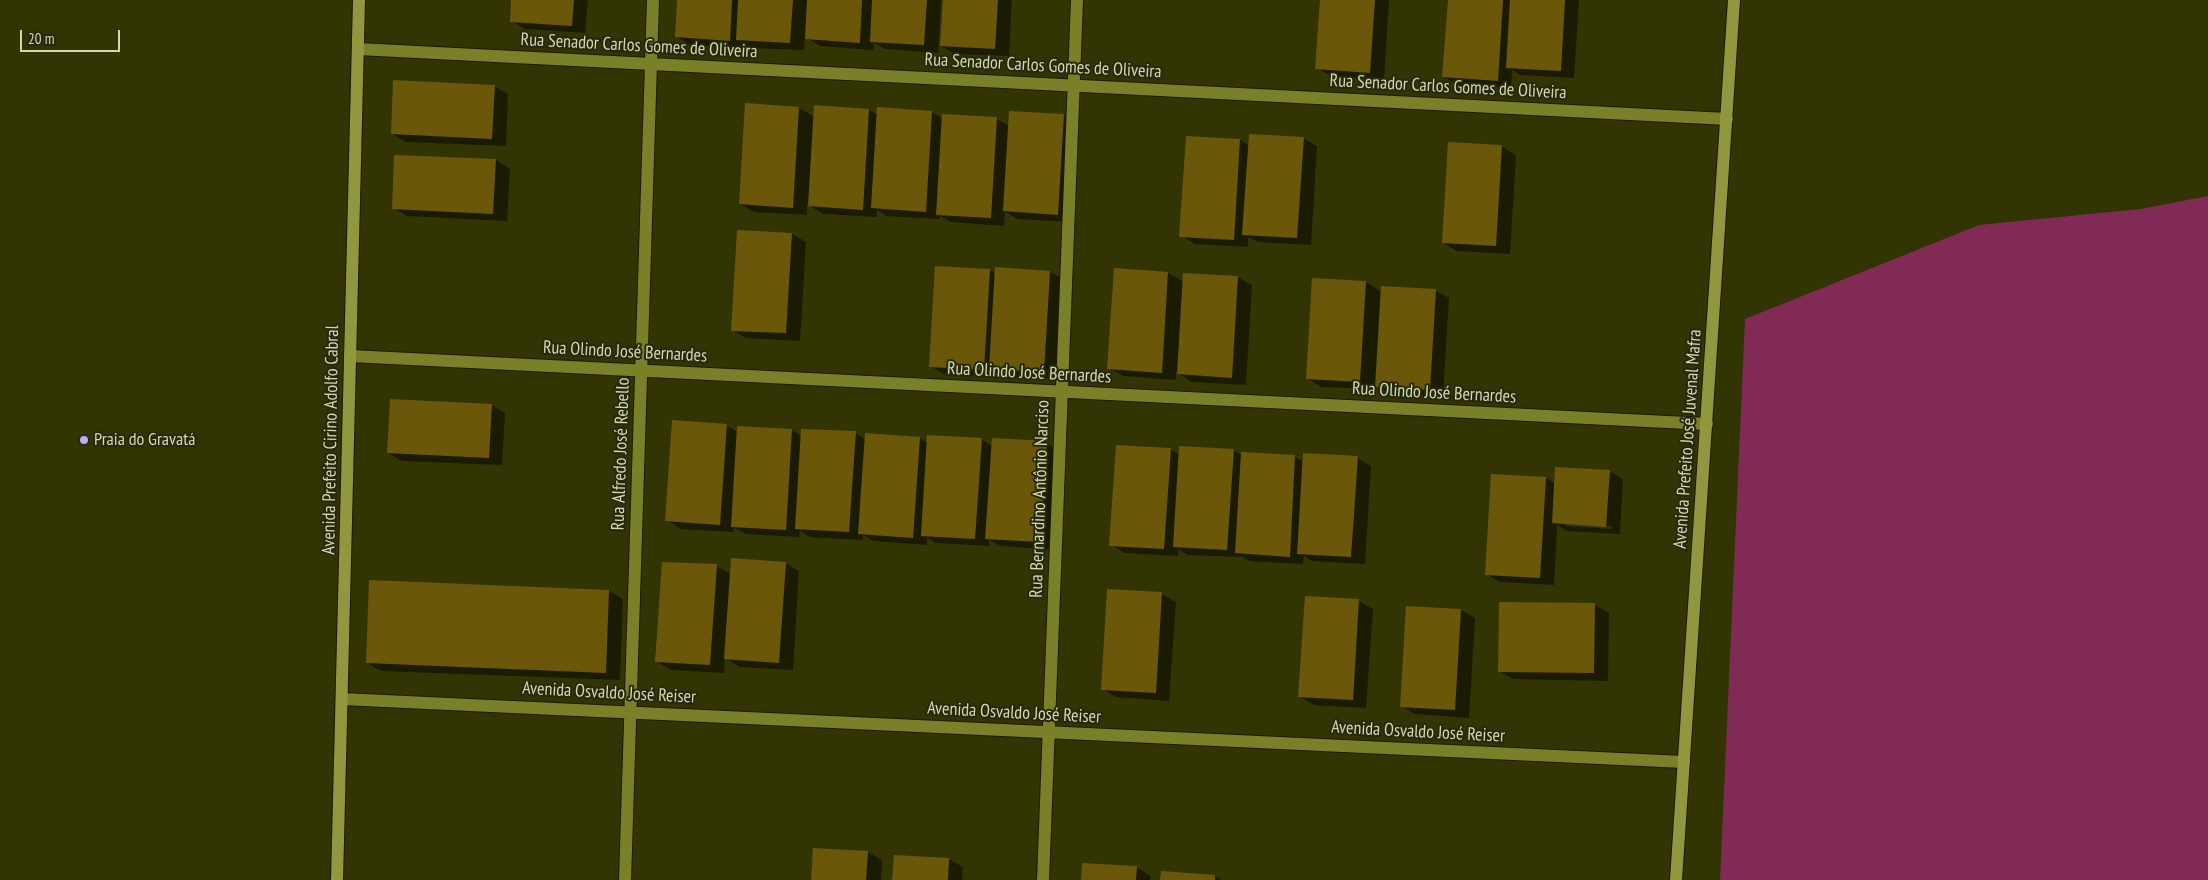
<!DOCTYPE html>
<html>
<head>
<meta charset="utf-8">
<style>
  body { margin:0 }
  #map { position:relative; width:2208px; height:880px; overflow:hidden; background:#323404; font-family:"PT Sans Narrow",sans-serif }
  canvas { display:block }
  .scale { position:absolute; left:20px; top:30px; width:100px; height:22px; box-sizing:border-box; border:2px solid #d3d8af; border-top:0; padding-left:6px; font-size:15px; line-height:18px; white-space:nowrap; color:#d3d8af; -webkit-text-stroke:4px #27290e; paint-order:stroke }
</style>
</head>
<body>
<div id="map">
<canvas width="2208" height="880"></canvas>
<div class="scale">20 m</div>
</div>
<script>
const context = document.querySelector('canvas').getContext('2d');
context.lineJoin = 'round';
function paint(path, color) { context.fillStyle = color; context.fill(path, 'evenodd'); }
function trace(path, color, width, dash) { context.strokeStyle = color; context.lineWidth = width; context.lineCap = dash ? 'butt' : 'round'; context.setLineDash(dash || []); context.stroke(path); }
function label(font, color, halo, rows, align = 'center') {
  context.font = font + ' "PT Sans Narrow",sans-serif'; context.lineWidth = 4; context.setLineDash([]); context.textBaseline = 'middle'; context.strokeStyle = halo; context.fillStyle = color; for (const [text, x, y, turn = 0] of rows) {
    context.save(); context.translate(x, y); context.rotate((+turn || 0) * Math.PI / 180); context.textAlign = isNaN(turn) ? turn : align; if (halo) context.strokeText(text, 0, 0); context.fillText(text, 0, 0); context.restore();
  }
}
const green = new Path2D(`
  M2208,196V880H1720L1745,319L1979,225L2141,209Z`);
const shadow = new Path2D(`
  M513,0H588L585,33L525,29L511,21Z
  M679,0H941L938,53L885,49L874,43L873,50L820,46L805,37L804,50L751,48L744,43L743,48L690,45L676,36Z
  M944,0H1012L1009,56L955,54L941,46Z
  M1321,0H1389L1384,80L1331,76L1317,68Z
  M1449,0H1579L1574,78L1521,75L1512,70L1511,88L1458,85L1444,77Z
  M494,86L508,94L506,146L406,142L392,134Z
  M799,108L815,117L869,110L878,115L932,112L943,119H997L1009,126L1064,115L1078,123L1071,222L1018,219L1005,212L1004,226L951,222L940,216V219L886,216L877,210V217L823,214L807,204V215L754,212L740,204Z
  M1303,138L1317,146L1311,245L1258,242L1248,237V247L1195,244L1181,236L1240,140L1249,145Z
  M1449,144L1502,147L1516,155L1510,254L1457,251L1443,243Z
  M496,160L510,169L507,221L407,216L393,208Z
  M792,234L806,242L800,341L746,338L732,330Z
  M990,270L996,274L1050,272L1064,280L1058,379L1004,376L998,372L997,377L944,374L930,366Z
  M1168,273L1184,282L1238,277L1252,285L1246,385L1192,382L1176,372V380L1123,376L1109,368Z
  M1313,280L1366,282L1382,292L1435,290L1449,298L1443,397L1390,394L1374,385V389L1321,387L1307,378Z
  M491,405L505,413L502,465L402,461L388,453Z
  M726,425L738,432L791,430L802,436L855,433L866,439L919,438L928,443L981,439L992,446L1046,443L1060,451L1054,550L1001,546L989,540V546L936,543L927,538V545L874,541L863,535V540L810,537L800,531L799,537L746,534L734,528V532L681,529L667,520Z
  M1170,449L1180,455L1233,450L1242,455V454L1295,457L1304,462L1357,458L1371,466L1365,564L1312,561L1304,556L1303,564L1250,561L1241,556V557L1188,555L1178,549V556L1125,553L1111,545Z
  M1609,471L1623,479L1620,534L1567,531L1557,525L1554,585L1500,582L1486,574L1546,478L1555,484ZM1566,523L1612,526V529L1566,526Z
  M785,563L799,571L793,670L740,667L725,658L724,673L671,670L657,662L716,566L731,574Z
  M609,591L623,599L620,680L381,671L367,663Z
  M1162,594L1176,602L1169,701L1116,697L1102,689Z
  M1359,601L1373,609L1366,708L1314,705L1300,697Z
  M1595,605L1609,613L1608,681L1513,679L1499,671Z
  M1461,610L1475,618L1469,718L1415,714L1401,706Z
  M868,852L882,860L881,880H812Z
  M949,859L963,867L962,880H894Z
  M1137,867L1151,876L1150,880H1083Z
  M1162,873L1215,876L1222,880H1162Z`);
const building = new Path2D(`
  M511,0H574L572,26L510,22Z
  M677,0H732L730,41L675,37Z
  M738,0H793L790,43L736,40Z
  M807,0H862L860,43L805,39Z
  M872,0H927L924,45L870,42Z
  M943,0H998L995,49L940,46Z
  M1320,0H1375L1370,73L1315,69Z
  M1448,0H1503L1498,81L1442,77Z
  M1510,0H1565L1561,71L1506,68Z
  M393,80L495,85L492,139L391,134Z
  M745,103L799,107L793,208L739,204Z
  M814,105L869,109L863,210L808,206Z
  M877,107L932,111L926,212L871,208Z
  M1009,111L1064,114L1058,215L1003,211Z
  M942,114L997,117L991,218L936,215Z
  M1249,134L1304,137L1297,238L1242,235Z
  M1186,136L1240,139L1234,240L1179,237Z
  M1448,142L1502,145L1496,246L1442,243Z
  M394,155L496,159L493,214L392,209Z
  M737,230L792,233L786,333L731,331Z
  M935,266L990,269L984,370L929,367Z
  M995,267L1050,271L1044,372L989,369Z
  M1114,268L1168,272L1162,373L1107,369Z
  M1183,273L1238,276L1232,378L1177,374Z
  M1312,278L1366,281L1360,382L1306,379Z
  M1381,286L1436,289L1430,390L1375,387Z
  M390,399L492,404L489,458L387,453Z
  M672,420L727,424L720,525L665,521Z
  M737,426L792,429L786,530L731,527Z
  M801,429L856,431L849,532L795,529Z
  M865,433L920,437L913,538L858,534Z
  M927,435L982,438L975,539L921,536Z
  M992,438L1047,441L1040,542L985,539Z
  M1116,445L1171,448L1164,549L1109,546Z
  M1179,446L1234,449L1227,550L1173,547Z
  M1241,452L1295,455L1290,557L1235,553Z
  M1303,453L1358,456L1351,557L1297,554Z
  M1555,467L1610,470L1606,527L1552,523Z
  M1491,474L1546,477L1540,578L1485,575Z
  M731,558L786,562L779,663L724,659Z
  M662,562L717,564L710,665L655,662Z
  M369,580L609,590L606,673L366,663Z
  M1107,589L1162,592L1156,693L1101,690Z
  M1305,596L1359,599L1353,700L1298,697Z
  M1499,602L1595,603L1594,673L1498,672Z
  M1406,606L1461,609L1455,710L1400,707Z
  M813,848L868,851L866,880H811Z
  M894,855L949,858L948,880H892Z
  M1082,863L1137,866L1136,880H1081Z
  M1161,871L1215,875V880H1160Z`);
const minor = new Path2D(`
  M358,49L1727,119
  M350,356L1707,424
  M342,699L1684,762
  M625,880L653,0
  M1043,880L1077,0`);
const major = new Path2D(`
  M337,880L359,0
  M1676,880L1734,0`);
const markers = [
  [84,440,5,"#b9abf7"]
];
const streetNames = [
  ["Rua Senador Carlos Gomes de Oliveira",639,46,3],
  ["Rua Senador Carlos Gomes de Oliveira",1043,66,3],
  ["Rua Senador Carlos Gomes de Oliveira",1448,87,3],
  ["Rua Olindo José Bernardes",625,352,3],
  ["Rua Olindo José Bernardes",1029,373,3],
  ["Rua Olindo José Bernardes",1434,393,3],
  ["Avenida Prefeito José Juvenal Mafra",1688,439,-86],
  ["Avenida Prefeito Cirino Adolfo Cabral",331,440,-89],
  ["Rua Alfredo José Rebello",621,454,-88],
  ["Rua Bernardino Antônio Narciso",1040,499,-88],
  ["Avenida Osvaldo José Reiser",609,693,3],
  ["Avenida Osvaldo José Reiser",1014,713,3],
  ["Avenida Osvaldo José Reiser",1418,732,3]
];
const poiNames = [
  ["Praia do Gravatá",94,440]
];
paint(green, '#812a56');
paint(shadow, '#0007');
paint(building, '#6b5709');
trace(minor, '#191b02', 14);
trace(major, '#191b02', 14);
trace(minor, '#7a8028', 12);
trace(major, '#91973e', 12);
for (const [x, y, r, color] of markers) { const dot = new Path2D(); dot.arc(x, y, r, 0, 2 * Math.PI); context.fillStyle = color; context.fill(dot); trace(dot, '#27290e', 2); }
label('18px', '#d3d8af', '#27290e', streetNames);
label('18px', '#d3d8af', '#27290e', poiNames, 'left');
</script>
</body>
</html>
